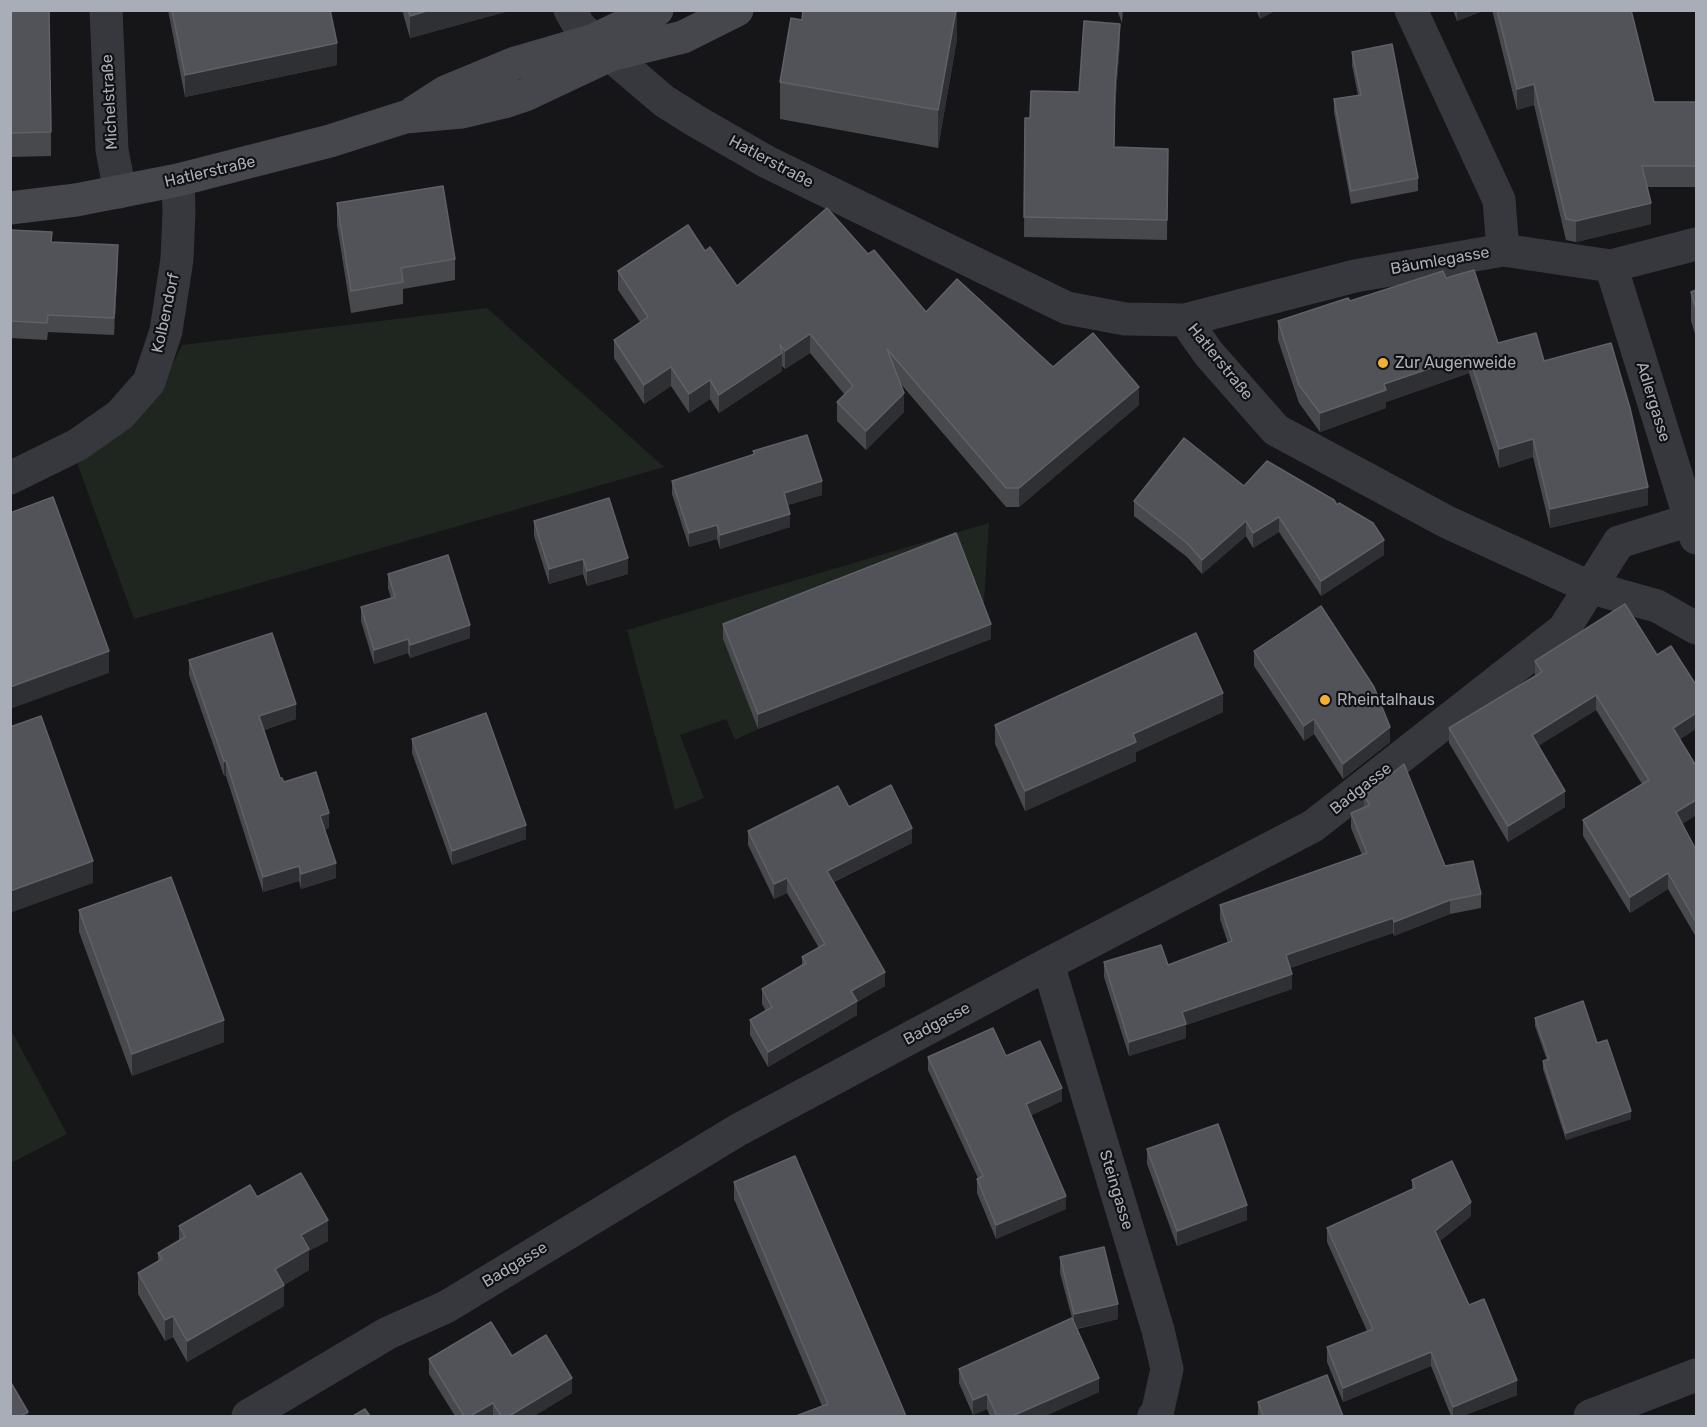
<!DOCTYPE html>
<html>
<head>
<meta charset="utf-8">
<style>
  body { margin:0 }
  #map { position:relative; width:1707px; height:1427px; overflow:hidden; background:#161618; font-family:Rubik,sans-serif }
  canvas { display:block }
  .frame { position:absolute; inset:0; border:12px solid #a8adb8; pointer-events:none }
</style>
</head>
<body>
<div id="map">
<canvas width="1707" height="1427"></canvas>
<div class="frame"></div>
</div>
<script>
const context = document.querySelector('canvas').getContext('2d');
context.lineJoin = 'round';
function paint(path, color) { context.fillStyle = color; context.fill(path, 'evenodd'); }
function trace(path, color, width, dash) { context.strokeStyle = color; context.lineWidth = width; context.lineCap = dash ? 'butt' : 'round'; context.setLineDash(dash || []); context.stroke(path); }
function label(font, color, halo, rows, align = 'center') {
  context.font = font + ' Rubik,sans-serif'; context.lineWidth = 4.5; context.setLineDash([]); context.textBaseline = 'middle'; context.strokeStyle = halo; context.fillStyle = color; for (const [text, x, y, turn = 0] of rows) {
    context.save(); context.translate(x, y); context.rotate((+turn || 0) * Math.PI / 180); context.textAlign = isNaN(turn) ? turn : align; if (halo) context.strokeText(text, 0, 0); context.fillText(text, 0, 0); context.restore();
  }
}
const green = new Path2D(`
  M487,308L664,467L134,619L76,460L156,398L182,345Z
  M989,523L983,619L723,639L758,729L735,740L726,719L680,735L704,798L675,810L627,630Z
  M11,1030L67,1134L11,1163H10Z`);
const street = new Path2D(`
  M106,10L112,150L120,192
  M570,10L579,26L610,55L664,101L694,120L767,162L1067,308L1125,319L1185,320L1355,276L1503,250L1611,266L1696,244
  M1411,10L1499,200L1503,250
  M1611,266L1696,538
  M1185,320L1209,354L1276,430L1447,522L1589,587L1657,606L1696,628
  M10,478L77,445L120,415L149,382L166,331L177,259L179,212L178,180
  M1048,964L1158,1330L1167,1369L1157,1414L1154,1416
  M248,1416L388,1333L446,1307L738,1130L1048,964L1313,826L1564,629L1619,542L1696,518
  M1590,1416L1696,1375`);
const secondary = new Path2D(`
  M414,112L445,92L515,63L594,40L657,10
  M10,208L76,200L178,180L330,141L405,117L462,112L504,102L525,95L610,55L683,37L737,10`);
const wall = new Path2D(`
  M10,10L51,132V156L10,157Z
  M168,10H330L337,65L185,97Z
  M402,10H509V11L410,38Z
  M957,10V39L938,148L780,119V82L802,20Z
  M1117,10H1123L1122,23Z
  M1256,10H1276L1260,19Z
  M1453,10H1485L1457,21Z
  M1492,10H1631L1654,102H1696V187H1647L1651,224L1576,242L1566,240L1534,105L1517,110Z
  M1120,43L1115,107L1114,147L1168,149L1167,240L1024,237L1025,118H1030L1079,92Z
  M1352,52L1418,178V191L1351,204L1334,112V99L1358,95L1352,65Z
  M337,203L455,259V280L403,289V304L351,313L337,225Z
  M10,230L118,262L114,335L48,332L47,340L10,338Z
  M705,251L737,286L868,254L926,312L1139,405L1019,507H1006L900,383L904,412L866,450L837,421V402L845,395L810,353L785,369L782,366V371L719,413L710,399L689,413L671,386L644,404L614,358V340L640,322L618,290V271Z
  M1446,278L1498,343L1544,361L1648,505L1550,528L1533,457L1499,468L1469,373L1386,402V408L1320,432L1299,403L1278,340V321L1350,301Z
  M1696,290V337L1691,321V292Z
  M753,451L822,495L788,505L790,527L720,549L717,539L689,547L672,494V481L753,455Z
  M1244,486L1337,505L1384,555L1321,596L1279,532L1253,548L1246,536L1202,574L1187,557L1134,516V501Z
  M534,521L628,574L587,586L583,574L549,584L534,536Z
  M388,574L470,638L410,658L408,653L374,664L361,621V607L391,598L388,588Z
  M723,624L991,639L758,729L723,639Z
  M1254,651L1390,742L1343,779L1314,734L1304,741L1254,666Z
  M189,660L296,719L264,730L280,778L329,828L325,829L336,878L301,889L299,881L263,892L226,776H224L189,675Z
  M1535,661L1680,739L1696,766V815L1682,824L1696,850V937L1668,889L1630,913L1583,836V820L1642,784L1596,710L1538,746L1565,807L1508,842L1449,743V728L1535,676Z
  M1223,712L1136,752V761L1025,811L995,744V725Z
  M412,739L526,839L452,865L412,753Z
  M1364,796L1445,866L1481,894V908L1450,914L1394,936L1393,933L1290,968L1292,989L1186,1025V1038L1129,1056L1104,977V962L1168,965L1228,943L1220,919V905L1362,855L1351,828V813L1364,808Z
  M849,807L912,843L834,882L885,986L857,1002V1015L768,1067L750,1035V1020L766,1011L762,1004V989L802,965V957L819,948L787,893L774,899L748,845V831Z
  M79,910L224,1042L132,1076L79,932Z
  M1535,1018L1597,1043L1631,1119L1566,1140L1543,1069V1061L1547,1060L1535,1026Z
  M1006,1056L1062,1101L1031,1115L1066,1209L996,1239L977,1193V1179L978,1178L928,1070V1057Z
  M1147,1149L1247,1220L1177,1246L1147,1164Z
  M1412,1180L1471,1216L1440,1241L1469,1305L1517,1395L1463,1416H1451L1431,1366L1343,1402L1327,1362V1347L1367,1331L1327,1242V1228L1412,1189Z
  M734,1182L906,1416L822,1406L734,1199Z
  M257,1197L328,1241L309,1251V1270L284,1285V1306L187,1362L173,1337L165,1341L138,1294V1273L158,1262V1253L179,1240V1226Z
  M1060,1257L1118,1319L1077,1329L1099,1392L1045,1416H990L987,1409L973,1415L959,1383V1369L1072,1318L1060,1273Z
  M512,1356L572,1393L534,1416H455L429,1374V1359Z
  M1258,1402L1343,1416H1258Z`);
const shadedWall = new Path2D(`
  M430,10H509V11L410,38V16Z
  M956,10H957V39L938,148V110Z
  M1260,10H1276L1260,19Z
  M1457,10H1485L1457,21Z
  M1120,24V43L1115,107V87Z
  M337,43V65L185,97V75Z
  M1534,84V105L1517,110V89Z
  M1651,203V224L1576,242V221Z
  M118,245V262L114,335V318Z
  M810,334V353L785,369V351Z
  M782,353V371L719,413V395Z
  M1469,355V373L1386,402V408L1320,432V413L1384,384Z
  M671,367V386L644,404V385Z
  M710,380V399L689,413V394Z
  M1139,387V405L1019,507V488Z
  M904,393V412L866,450V431Z
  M1533,439V457L1499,468V449Z
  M822,481V495L784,506V493Z
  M1648,487V505L1550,528V509Z
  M790,514V527L720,549V535Z
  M1279,517V532L1253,548V533Z
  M1246,521V536L1202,574V560Z
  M717,525V539L689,547V533Z
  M1384,540V555L1321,596V581Z
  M628,558V574L587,586V571Z
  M583,559V574L549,584V569Z
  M991,624V639L758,729V714Z
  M470,625V638L410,658V645Z
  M408,639V653L374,664V650Z
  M109,651V673L10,709V687Z
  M1223,693V712L1136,752V761L1025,811V791L1133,734Z
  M1596,695V710L1532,750V735Z
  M296,704V719L259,731V716Z
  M1696,713V729L1673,744V728Z
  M1314,719V734L1304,741V726Z
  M1390,727V742L1343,779V764Z
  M224,761H226V776H224Z
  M1565,791V807L1508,842V826Z
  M1696,800V815L1676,828V812Z
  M329,813V828L320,831V816Z
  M526,825V839L452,865V851Z
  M912,828V843L827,885V871Z
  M93,861V883L10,913V891Z
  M336,863V878L301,889V874Z
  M299,866V881L263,892V877Z
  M1668,873V889L1630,913V897Z
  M787,878V893L774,899V884Z
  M1450,900V914L1394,936V922Z
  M1393,918V933L1286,969V955Z
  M885,972V986L857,1002V1015L768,1067V1052L851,991Z
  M1292,974V989L1186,1025V1038L1129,1056V1042L1182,1012Z
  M224,1020V1042L132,1076V1054Z
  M1062,1088V1101L1026,1118V1104Z
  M1631,1111V1119L1566,1140V1133Z
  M1066,1196V1209L996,1239V1225Z
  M1471,1202V1216L1435,1245V1231Z
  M1247,1205V1220L1177,1246V1231Z
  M328,1220V1241L309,1251V1270L275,1290V1269L301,1235Z
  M284,1285V1306L187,1362V1341Z
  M1118,1304V1319L1074,1329V1314Z
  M173,1316V1337L165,1341V1320Z
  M1431,1352V1366L1343,1402V1388Z
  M572,1378V1393L534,1416H509Z
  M1099,1378V1392L1045,1416H1012Z
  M1517,1380V1395L1463,1416H1453V1407Z
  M987,1394V1409L973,1415V1400Z
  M493,1403V1416H470Z
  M28,1412V1416H20Z`);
const building = new Path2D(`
  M10,10H49L51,132L10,133Z
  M172,10H330L337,43L185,75Z
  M408,10H430L410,16Z
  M803,10H956L938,110L780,82L791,18L802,20Z
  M1497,10H1631L1654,102H1696V166H1642L1651,203L1576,221L1566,219L1534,84L1517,89Z
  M1084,21L1120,24L1115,87L1114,147L1168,149L1167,220L1024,217L1025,118H1030L1031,91L1079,92Z
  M1392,44L1418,178L1351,191L1334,99L1361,95L1352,52Z
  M443,186L455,259L401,268L403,282L351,291L337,203Z
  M827,208L868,254L874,250L926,312L957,279L1053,367L1093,333L1139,387L1019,488H1006L887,349L904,393L866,431L837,402L853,386L810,334L785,351L780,345L782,353L719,395L710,380L689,394L671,367L644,385L614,340L648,317L618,271L688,225L705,251L710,247L737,286Z
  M10,230L52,232L51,242L118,245L114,318L48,315L47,323L10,321Z
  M1474,270L1498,343L1536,333L1544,361L1611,343L1630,408L1648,487L1550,509L1533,439L1499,449L1469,355L1384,384L1386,390L1320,413L1299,385L1278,321L1348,298L1350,301L1443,271L1446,278Z
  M1696,290V309L1691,292Z
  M807,435L822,481L784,493L790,514L720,535L717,525L689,533L672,481L755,454L753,451Z
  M1184,438L1244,486L1267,461L1334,500L1337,505L1339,503L1373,523L1384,540L1321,581L1279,517L1253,533L1246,521L1202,560L1187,543L1134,501Z
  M53,497L109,651L10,687V513Z
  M609,498L628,558L587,571L583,559L549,569L534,521Z
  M956,533L991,624L758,714L723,624Z
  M448,555L470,625L410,645L408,639L374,650L361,607L395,597L388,574Z
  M1625,604L1657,655L1671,646L1696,685V713L1673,728L1696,766V800L1676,812L1696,850V922L1668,873L1630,897L1583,820L1649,780L1596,695L1532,735L1565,791L1508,826L1449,728L1542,672L1535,661Z
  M1321,606L1374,687L1390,727L1343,764L1314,719L1304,726L1254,651Z
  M272,633L296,704L259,716L280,778H282L284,782L316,772L329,813L320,816L336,863L301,874L299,866L263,877L226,761H224L189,660Z
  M1196,633L1223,693L1133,734L1136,742L1025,791L995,725Z
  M486,713L526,825L452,851L412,739Z
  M41,716L93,861L10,891V727Z
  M1404,764L1445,866L1473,861L1481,894L1450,900L1394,922L1393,918L1286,955L1292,974L1182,1012L1186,1024L1129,1042L1104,962L1161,945L1168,965L1232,941L1220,905L1367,853L1351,813L1370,805L1364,796Z
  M891,785L912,828L827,871L885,972L851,991L857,1001L768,1052L750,1020L772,1007L762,989L806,963L802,957L825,944L787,878L774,884L748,831L838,786L849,807Z
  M171,877L224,1020L132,1054L79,910Z
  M1583,1001L1597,1043L1607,1040L1631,1111L1566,1133L1543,1061L1549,1059L1535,1018Z
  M993,1028L1006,1056L1040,1041L1062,1088L1026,1104L1066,1196L996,1225L977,1179L983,1176L928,1057Z
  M1218,1124L1247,1205L1177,1231L1147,1149Z
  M795,1156L906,1416H796L828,1404L734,1182Z
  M1452,1161L1471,1202L1435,1231L1469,1305L1484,1299L1517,1380L1453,1407L1431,1352L1343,1388L1327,1347L1373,1329L1327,1228L1415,1188L1412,1180Z
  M301,1173L328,1220L301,1235L309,1249L275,1269L284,1285L187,1341L173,1316L165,1320L138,1273L162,1259L158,1253L185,1237L179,1226L250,1185L257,1197Z
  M1104,1247L1118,1304L1074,1314L1060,1257Z
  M1072,1318L1099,1378L1012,1416H997L987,1394L973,1400L959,1369Z
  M491,1322L512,1356L546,1335L572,1378L509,1416H501L493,1403L470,1416H464L429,1359Z
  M1327,1375L1343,1416H1263L1258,1402Z
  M10,1381L28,1412L20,1416H10Z
  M365,1409L370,1416H353Z`);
const markers = [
  [1383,363,6,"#f2b134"],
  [1325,700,6,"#f2b134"]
];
const streetNames = [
  ["Michelstraße",110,102,-93],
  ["Hatlerstraße",771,162,28],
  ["Hatlerstraße",210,172,-13],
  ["Bäumlegasse",1440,261,-10],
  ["Kolbendorf",166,313,-78],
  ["Hatlerstraße",1220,362,51],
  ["Adlergasse",1653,402,73],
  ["Badgasse",1361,789,-38],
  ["Badgasse",937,1024,-28],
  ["Steingasse",1116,1190,73],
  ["Badgasse",515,1265,-31]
];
const poiNames = [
  ["Zur Augenweide",1395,363],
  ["Rheintalhaus",1337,700]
];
paint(green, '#1e261f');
trace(street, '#37383d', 33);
trace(secondary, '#45474d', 33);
paint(wall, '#47494d');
paint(shadedWall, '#2f3033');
paint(building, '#525359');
trace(building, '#5f6168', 1.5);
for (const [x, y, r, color] of markers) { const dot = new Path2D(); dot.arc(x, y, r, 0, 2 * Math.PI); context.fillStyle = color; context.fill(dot); trace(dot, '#111113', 2); }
label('16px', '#a8adb8', '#111113', streetNames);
label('16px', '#a8adb8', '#111113', poiNames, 'left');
</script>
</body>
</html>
